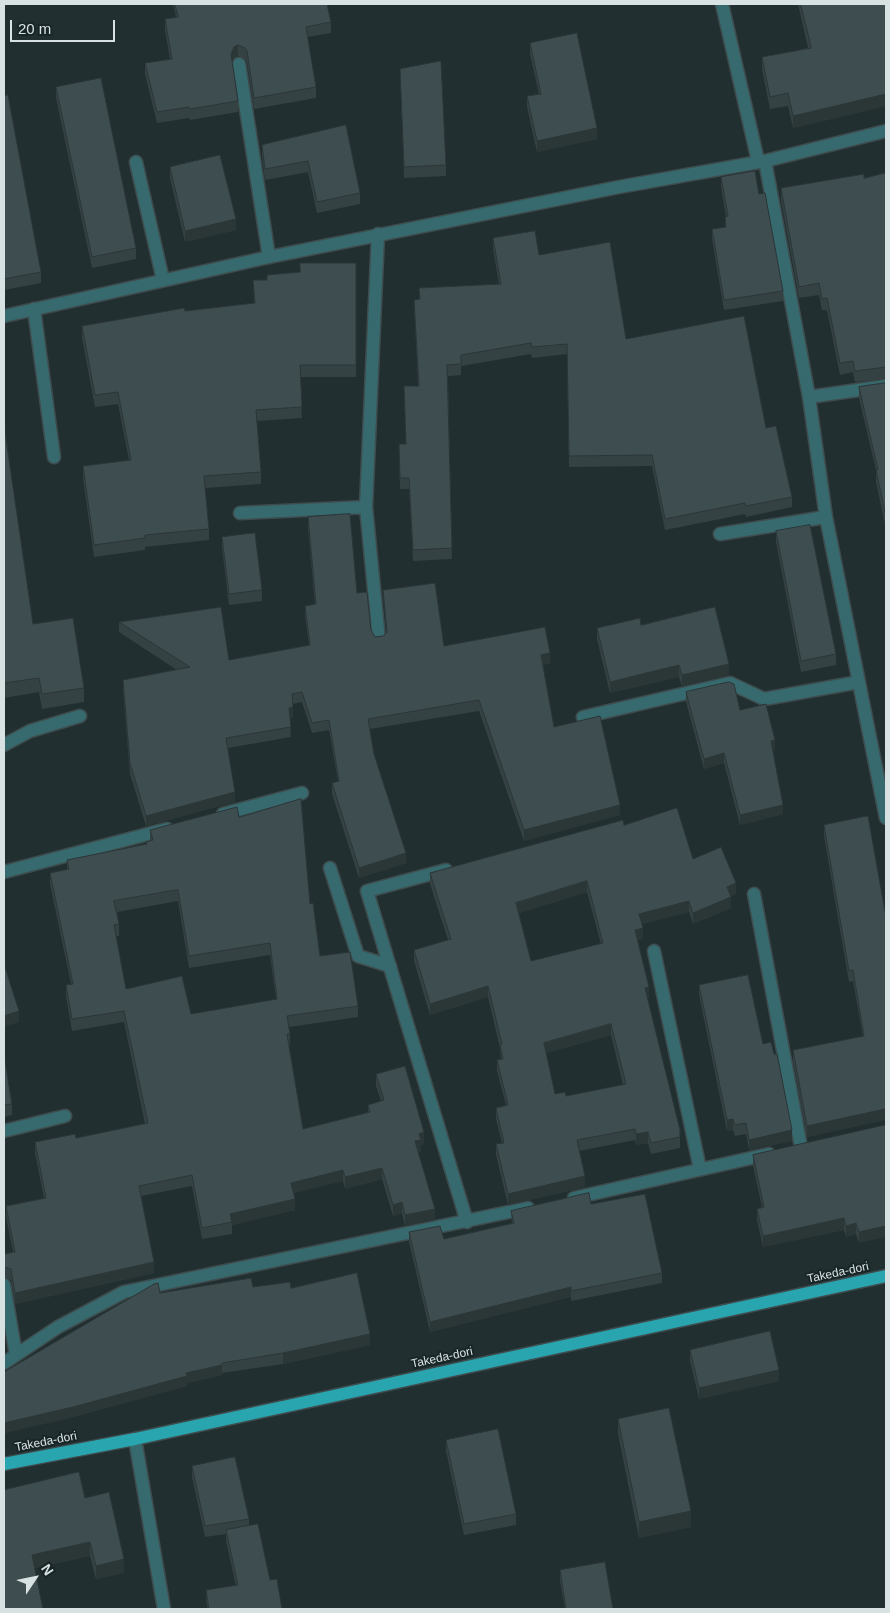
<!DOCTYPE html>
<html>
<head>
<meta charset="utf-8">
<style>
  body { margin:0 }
  #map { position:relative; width:890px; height:1613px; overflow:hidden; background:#212f31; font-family:Arial,sans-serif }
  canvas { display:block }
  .frame { position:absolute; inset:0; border:5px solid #d9e2e3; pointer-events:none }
  .north { position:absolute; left:10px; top:1553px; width:50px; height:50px; -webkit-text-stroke:4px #182627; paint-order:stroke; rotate:56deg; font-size:14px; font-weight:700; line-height:20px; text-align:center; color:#d9e2e3 }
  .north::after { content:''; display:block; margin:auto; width:18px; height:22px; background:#d9e2e3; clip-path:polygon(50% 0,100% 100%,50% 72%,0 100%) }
  .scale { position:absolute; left:10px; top:20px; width:105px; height:22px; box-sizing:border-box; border:2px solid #d9e2e3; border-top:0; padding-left:6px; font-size:15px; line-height:18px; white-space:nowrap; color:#d9e2e3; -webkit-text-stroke:4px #182627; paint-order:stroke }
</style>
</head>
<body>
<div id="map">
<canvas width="890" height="1613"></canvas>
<div class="frame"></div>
<div class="north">N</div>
<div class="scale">20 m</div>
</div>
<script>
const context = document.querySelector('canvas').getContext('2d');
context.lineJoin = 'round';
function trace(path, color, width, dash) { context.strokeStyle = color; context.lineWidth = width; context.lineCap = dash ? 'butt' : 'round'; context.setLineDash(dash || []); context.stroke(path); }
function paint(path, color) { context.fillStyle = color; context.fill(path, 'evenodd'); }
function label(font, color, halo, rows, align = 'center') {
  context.font = font + ' Arial,sans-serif'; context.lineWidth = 4; context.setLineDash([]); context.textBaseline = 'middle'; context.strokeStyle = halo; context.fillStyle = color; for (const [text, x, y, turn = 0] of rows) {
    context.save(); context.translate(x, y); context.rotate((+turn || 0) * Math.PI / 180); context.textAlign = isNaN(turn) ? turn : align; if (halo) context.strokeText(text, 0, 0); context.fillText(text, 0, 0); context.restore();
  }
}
const lane = new Path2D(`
  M722,4L758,161
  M239,64L269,257
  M765,161L809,397L826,517L886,818
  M136,162L163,280
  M378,234L366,507L379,640
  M34,309L54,457
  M809,397L886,386
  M240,513L366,507
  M720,534L826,517
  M583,717L730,683L764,699L859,682
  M4,745L30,731L80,716
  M223,814L302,793
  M330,868L358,956L390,966
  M446,870L367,891L467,1222
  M4,872L167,829
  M754,894L801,1147
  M654,951L700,1169
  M4,1131L65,1116
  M574,1198L769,1154
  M4,1285L16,1355
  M4,1363L58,1327L124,1292L528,1208
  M135,1439L164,1609`);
const street = new Path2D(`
  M4,316L269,257L619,187L765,161L886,131`);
const primary = new Path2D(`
  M4,1464L135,1439L886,1276`);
const wall = new Path2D(`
  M173,4H327L331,22V33L307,37L316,87V98L254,109L247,62L245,59L238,56L234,58L232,62L238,101V112L190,120L189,118L157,123L145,74V63L170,59L165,30V19L176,17Z
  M798,4H886V106L793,128L788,106L770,109L762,69V57L808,48Z
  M530,43L597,139L537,152L527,107V96L539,94L530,54Z
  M400,69L446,165V176L404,178Z
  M56,87L136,248V259L92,268L56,98Z
  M4,96L41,272V283L4,290Z
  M346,125L360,193V204L317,213L308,172L265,180L262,156V145Z
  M170,167L236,230L185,242L170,178Z
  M886,173V379L855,382L853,372L840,375L827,310H822L819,295L799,298L781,200V188L864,178Z
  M721,177L759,194L783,291V301L724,310L712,239V229L725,227V217H726L721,187Z
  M493,238L539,255L626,339L766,428L792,497V507L746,517L745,514L665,530L652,466L569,467L567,354L532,358L531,354L461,366V375L448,376L452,559L413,561L409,489H400L399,444H406L404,386H418L414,300L419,299V288L499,284L493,249Z
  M356,263V377H300L302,418L257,421L261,472V484L205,488L209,529V540L145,547V550L94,557L83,478V466L129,460L118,404L95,407L82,338V326L185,311L254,303L253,280H267V275L300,272Z
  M886,383V529L876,482V470L859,398V387Z
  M4,425L33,624L84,688V702L42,709L39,692L4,698Z
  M308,517L357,593L371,630L375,637L383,636L386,633L383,590L444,646L550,663L543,665L554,727L620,815L524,841L479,711L370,729L374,754L406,863L359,878L332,794V783L338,781L329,730L312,733L302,702L292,704L293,718H290L291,737L228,748L235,802L146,826L130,774L123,690V680L177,670L119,632V622L229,660L309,645L305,616V606L315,605L308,528Z
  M776,531L836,654V665L801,672L776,542Z
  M222,537L262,590V601L229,605L222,548Z
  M597,628L729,675L682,686L679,677L610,693L597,639Z
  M686,692L740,710L775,750L773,751L783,814L740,825L724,763L704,769L686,702Z
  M886,734V752L885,746V735Z
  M239,817L310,904L320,956L358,1006V1017L289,1027L290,1034V1045H289L303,1129L368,1113V1105L381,1101L376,1086V1074L424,1144L421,1145V1151L418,1152L435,1220L405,1226L402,1213L393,1216L382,1179L345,1189L343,1181L293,1193L295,1210L232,1225V1234L202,1239L192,1186L141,1196L154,1273L15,1304L11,1280L4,1278V1254L13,1252L6,1217V1206L44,1198L35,1153V1142L76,1138L145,1124L124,1022L72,1031L66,996V985L71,984L50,884V873L67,869V860L146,844L150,841V830ZM178,901L189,968L270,955L276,999L191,1014L126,989L116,936H119V924L117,912Z
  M624,825L693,859L736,894L731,896V908L693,924L689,912L642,924L643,939L638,940L649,998H647L680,1130V1148L651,1154L648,1143L636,1145L635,1140L579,1151L585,1187L508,1205L496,1155V1144L502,1143L496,1119V1108L506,1105L497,1071V1060L501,1059L500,1048L488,997L430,1015L414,961V950L448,940L430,884V873ZM587,892L601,944L531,961L519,913ZM611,1035L623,1085L566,1096L555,1094L546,1053Z
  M824,825L886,917V1121L885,1120L807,1137L793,1061V1050L863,1037L853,981L849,982L824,836Z
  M699,985L763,1044L792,1141L749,1150L746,1134L735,1136L733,1130L727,1131L699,995Z
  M4,1055L12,1104V1115L4,1117Z
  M886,1125L859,1243L856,1234L846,1237L844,1230L763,1247L757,1220V1209L762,1207L753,1166V1155Z
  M591,1204L662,1273V1283L571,1301V1297L430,1332L409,1242V1232L444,1239L512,1223L511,1211Z
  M253,1287L291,1288L370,1345L283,1364L222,1373V1375L187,1383V1386L73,1417L4,1433V1372L160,1293Z
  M690,1350L779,1381L699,1399L690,1361Z
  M618,1419L691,1527L639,1538L618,1434Z
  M446,1440L516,1514V1525L464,1535L446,1451Z
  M192,1466L249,1519V1526L282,1609H208L206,1601V1590L236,1586L226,1541V1534L205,1537L192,1477Z
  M85,1498L124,1573L96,1579L90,1556L34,1568L4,1609Z
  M560,1570L613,1609H565L560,1581Z`);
const shadedWall = new Path2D(`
  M238,45V56L234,58L231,65V54L234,47Z
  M886,94V106L793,128V116Z
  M597,128V139L537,152V141Z
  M236,219V230L185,242V231Z
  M550,653V663L541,666V655Z
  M729,664V675L682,686V675Z
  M679,665V677L610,693V682Z
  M293,707V718H289V708Z
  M775,740V750L771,751V741Z
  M724,753V763L704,769V759Z
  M235,792V802L146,826V816Z
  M620,805V815L524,841V830Z
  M783,805V814L740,825V815Z
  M406,853V863L359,878V868Z
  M587,881V892L516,914V903Z
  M736,883V894L727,898V887Z
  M731,897V908L693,924V913Z
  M689,901V912L639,925V914Z
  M643,928V939L635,941V930Z
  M488,986V997L430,1015V1004Z
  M649,987V998L645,999V988Z
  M19,1011V1022L4,1027V1016Z
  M611,1024V1035L544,1054V1043Z
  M885,1109V1120L807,1137V1126Z
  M733,1119V1130L727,1131V1120Z
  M792,1130V1141L749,1150V1140Z
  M424,1132V1144L421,1145V1151L415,1152V1141L419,1134Z
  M648,1132V1143L636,1145V1134Z
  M382,1168V1179L345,1189V1177Z
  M343,1170V1181L291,1194V1183Z
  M585,1176V1187L508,1205V1194Z
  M295,1199V1210L232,1225L230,1214Z
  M402,1202V1213L393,1216V1205Z
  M435,1209V1220L405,1226V1215Z
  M844,1218V1230L763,1247V1236Z
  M856,1223V1234L846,1237V1226Z
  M886,1226V1237L859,1243V1232Z
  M154,1262V1273L15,1304V1293Z
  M571,1287V1297L430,1332V1322Z
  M370,1334V1345L283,1364V1353Z
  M222,1365V1375L187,1383V1386L73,1417L4,1433V1423L186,1373Z
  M779,1370V1381L699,1399V1388Z
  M691,1511V1527L639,1538V1522Z
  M90,1542V1556L32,1569V1555Z
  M124,1559V1573L96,1579V1566Z`);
const building = new Path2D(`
  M175,4H327L331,22L306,27L316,87L254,98L247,51L245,48L238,45L234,47L231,54L238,101L190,109L189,107L157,112L145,63L172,59L165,19L178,17Z
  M801,4H886V94L793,116L788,93L770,97L762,57L811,48Z
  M577,33L597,128L537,141L527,96L541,94L530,43Z
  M441,61L446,165L404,167L400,69Z
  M101,78L136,248L92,257L56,87Z
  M8,95L41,272L4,279V96Z
  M346,125L360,193L317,202L308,161L265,169L262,145Z
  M220,155L236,219L185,231L170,167Z
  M755,171L759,194L765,193L783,291L724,300L712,229L726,227L725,217L728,216L721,177Z
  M886,173V367L855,371L853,361L840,363L827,298L822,299L819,283L799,287L781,188L864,174V178Z
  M535,231L539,255L610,242L626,339L744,316L766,428L776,426L792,497L746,506L745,503L665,519L652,455L569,456L567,344L532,347L531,343L461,355V364L447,365L452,548L413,550L409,478H400L399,444H406L404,386H419L414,300L420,299L419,288L501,284L493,238Z
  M300,263H356V365H300L302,407L256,410L261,472L204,476L209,529L145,535V538L94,545L83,466L131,460L118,392L95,395L82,326L184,308L185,311L255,303L253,280H267V275L300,272Z
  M886,383V517L876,470H878L859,387Z
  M4,425L33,624L73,618L84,688L42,694L39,678L4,683Z
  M350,514L357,593L367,592L371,630L375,637L383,636L387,632L383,590L435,583L444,646L545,627L550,653L541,655L554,727L600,716L620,805L524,830L479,700L368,719L374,754L406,853L359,868L332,783L339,781L329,720L312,723L302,692L292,694L293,707L289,708L291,727L226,738L235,792L146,816L130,763L123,680L190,667L119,622L221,607L229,660L310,645L305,606L316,604L308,517Z
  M810,525L836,654L801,661L776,531Z
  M255,533L262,590L229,594L222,537Z
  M715,607L729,664L682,675L679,665L610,682L597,628L640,618L641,625Z
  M729,682L734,684L740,710L766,704L775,740L771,741L783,805L740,815L724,753L704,759L686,692Z
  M301,799L310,904L313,903L320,956L350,952L358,1006L287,1016L290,1034H287L303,1129L370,1112L368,1105L384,1100L376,1074L405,1066L424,1132L419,1134L421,1140L415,1141L435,1209L405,1215L402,1202L393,1205L382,1168L345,1177L343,1170L291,1183L295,1199L230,1214L232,1222L202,1228L192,1175L139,1186L154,1262L15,1293L11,1269L4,1267V1254L15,1252L6,1206L46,1198L35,1142L75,1134L76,1138L148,1123L124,1011L72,1019L66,985L73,984L50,873L69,869L67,860L147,844L146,842L153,840L150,830L237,807L239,817ZM178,890L189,956L270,943L277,999L191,1014L182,976L126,989L114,925L119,924L114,901Z
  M677,808L693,859L721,847L736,883L727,887L731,897L693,913L689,901L639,914L643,928L635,930L649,987L645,988L680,1130V1137L651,1143L648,1132L636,1134L635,1129L577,1140L585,1176L508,1194L496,1144L504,1143L496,1108L508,1105L497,1060L503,1059L500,1045L502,1044L488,986L430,1004L414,950L451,939L430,873L623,820L624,825ZM587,881L603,943L531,961L516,903ZM611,1024L626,1084L566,1096L565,1092L555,1094L544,1043Z
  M868,816L886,917V1110L885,1109L807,1126L793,1050L864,1036L853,970L849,971L824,825Z
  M4,964L19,1011L4,1016Z
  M748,975L763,1044L771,1042L774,1054H777L792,1130L749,1140L746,1123L735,1125L733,1119L727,1120L699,985Z
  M4,1055L12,1104L4,1105Z
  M886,1125V1226L859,1232L856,1223L846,1226L844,1218L763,1236L757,1209L764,1207L753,1155Z
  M589,1193L591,1204L645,1194L662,1273L571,1291V1287L430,1322L409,1232L440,1226L444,1239L514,1223L511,1211Z
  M357,1273L370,1334L283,1353L222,1363V1365L186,1373L187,1376L73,1407L4,1423V1372L154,1284L158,1283L160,1293L251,1278L253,1287L290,1282L291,1288Z
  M770,1331L779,1370L699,1388L690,1350Z
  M669,1408L691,1511L639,1522L618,1419Z
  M498,1429L516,1514L464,1524L446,1440Z
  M235,1457L249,1519L205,1526L192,1466Z
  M79,1472L85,1498L109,1492L124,1559L96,1566L90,1542L32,1555L43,1609H4V1490Z
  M258,1524L270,1580L277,1579L282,1609H209L206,1590L238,1585L226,1530Z
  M605,1562L613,1609H566L560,1570Z`);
const streetNames = [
  ["Takeda-dori",838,1273,-12],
  ["Takeda-dori",442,1358,-12],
  ["Takeda-dori",46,1442,-11]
];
trace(lane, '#3e4c4d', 15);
trace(street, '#3e4c4d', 15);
trace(primary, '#3e4c4d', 15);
trace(lane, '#376a6f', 12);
trace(street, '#376a6f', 12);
trace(primary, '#29a5b0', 12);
paint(wall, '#354244');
paint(shadedWall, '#2b3637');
paint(building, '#3e4d4f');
trace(building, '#2b3637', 1);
label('12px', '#d9e2e3', '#182627', streetNames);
</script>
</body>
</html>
